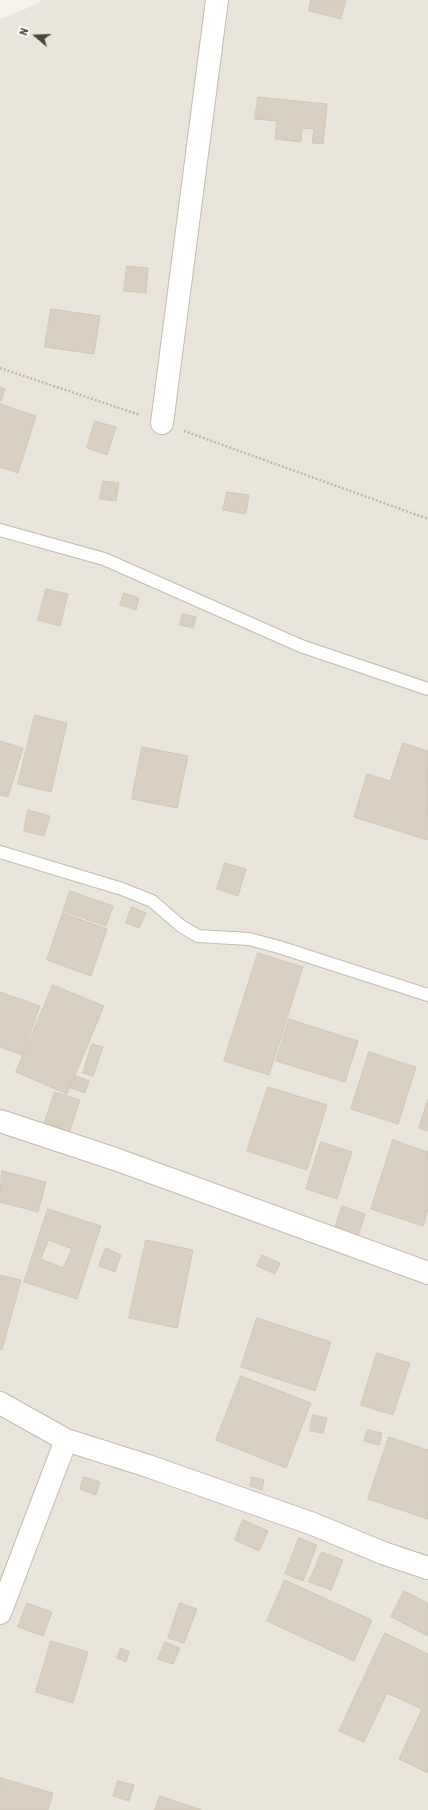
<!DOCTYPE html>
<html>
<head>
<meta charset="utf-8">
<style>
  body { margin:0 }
  #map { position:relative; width:428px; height:1810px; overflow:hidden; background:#f6f3ec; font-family:"Roboto Condensed",sans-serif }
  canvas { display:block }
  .north { position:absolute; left:16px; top:16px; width:40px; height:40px; -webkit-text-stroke:3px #fff; paint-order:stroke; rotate:289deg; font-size:11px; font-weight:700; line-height:16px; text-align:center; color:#4b4439 }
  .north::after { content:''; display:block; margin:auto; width:14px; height:18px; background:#4b4439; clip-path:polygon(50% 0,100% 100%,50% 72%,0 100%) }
</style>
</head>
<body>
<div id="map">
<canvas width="428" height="1810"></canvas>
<div class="north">N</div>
</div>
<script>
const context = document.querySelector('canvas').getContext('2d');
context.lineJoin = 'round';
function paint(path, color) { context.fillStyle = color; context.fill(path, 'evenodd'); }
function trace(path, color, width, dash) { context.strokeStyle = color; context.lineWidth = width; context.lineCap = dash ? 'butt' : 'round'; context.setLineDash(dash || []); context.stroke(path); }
const residential = new Path2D(`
  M43,0H428V1810H0V19L23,10Z`);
const building = new Path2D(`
  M311,0H346L341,19L309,11Z
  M258,97L327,104L323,144L312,143L314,129L302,128L301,142L275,139L277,121L255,119Z
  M127,266L148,268L146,293L124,291Z
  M51,309L100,316L94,354L45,347Z
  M0,387L5,389L1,401H0Z
  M0,404L36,416L18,473L0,467Z
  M95,421L116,427L107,455L87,448Z
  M103,481L119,483L116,501L100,499Z
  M227,492L249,495L246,514L223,510Z
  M46,589L68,594L60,626L38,620Z
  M124,593L139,598L136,610L120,605Z
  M183,614L196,617L193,628L180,625Z
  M35,715L67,723L51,792L18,784Z
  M0,741L23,748L8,797L0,795Z
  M403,743L428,751L427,840L354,817L367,774L390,781Z
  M142,747L188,756L177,808L132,799Z
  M28,810L50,816L44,836L24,831Z
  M225,863L246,869L238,896L217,889Z
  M70,891L113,906L106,926L63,911Z
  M132,907L146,913L139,928L126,923Z
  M63,913L107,929L91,976L47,960Z
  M258,953L303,967L269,1075L224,1061Z
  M53,985L104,1006L67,1094L16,1072Z
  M0,992L40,1006L22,1055L0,1047Z
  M289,1019L358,1041L345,1082L276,1061Z
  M92,1044L103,1047L93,1076L83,1073Z
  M369,1052L416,1067L398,1124L351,1109Z
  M76,1076L89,1081L85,1093L71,1088Z
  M268,1087L327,1105L307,1170L247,1151Z
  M55,1092L80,1100L69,1133L44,1124Z
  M428,1099V1131L419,1128Z
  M393,1140L428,1152V1209L423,1226L371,1209Z
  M321,1142L352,1152L337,1199L306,1189Z
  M2,1171L46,1182L38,1212L0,1202Z
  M342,1206L365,1214L357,1239L334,1232Z
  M48,1209L101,1226L77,1299L24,1282Z
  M49,1240L72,1249L63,1268L41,1259Z
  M146,1240L193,1250L177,1328L129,1318Z
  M106,1248L121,1255L115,1272L99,1266Z
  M262,1255L280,1263L275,1274L257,1266Z
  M0,1275L21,1280L2,1350L0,1349Z
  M257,1318L331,1342L315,1391L241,1367Z
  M377,1353L410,1363L393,1415L361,1405Z
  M241,1376L311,1403L286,1468L216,1440Z
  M313,1415L327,1418L323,1433L310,1431Z
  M368,1430L382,1433L379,1445L364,1441Z
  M389,1437L428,1450V1519L368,1499Z
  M84,1477L100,1482L96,1495L80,1489Z
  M252,1477L264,1480L262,1490L250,1486Z
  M243,1520L268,1531L259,1551L235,1540Z
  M299,1538L317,1545L303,1581L285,1574Z
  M322,1552L343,1560L331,1590L309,1582Z
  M285,1580L372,1620L354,1661L267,1621Z
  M404,1591L428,1603V1636L391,1617Z
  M27,1603L52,1612L43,1636L18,1627Z
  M180,1603L197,1609L184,1643L168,1638Z
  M385,1633L428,1654V1773L399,1759L422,1709L387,1693L364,1742L339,1731Z
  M51,1641L88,1652L73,1703L36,1692Z
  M165,1642L180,1648L173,1664L158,1659Z
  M121,1648L129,1652L126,1662L117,1658Z
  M1,1778L53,1793L48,1810H0Z
  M118,1781L134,1785L129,1801L113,1796Z
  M160,1796L202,1810H155Z`);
const path = new Path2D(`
  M0,368L140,415
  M184,431L428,519`);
const service = new Path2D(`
  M0,530L104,559L301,646L428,689
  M0,852L122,889L152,901L181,926L198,936L249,939L279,947L428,995`);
const minor = new Path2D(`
  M162,423L217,0
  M0,1121L115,1159L428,1273
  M0,1403L66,1440L148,1466L313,1524L383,1553L428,1568
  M0,1613L66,1440`);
paint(residential, '#eae5da');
paint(building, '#d8cfc1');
trace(building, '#d3c7b4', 1);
trace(service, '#c2bbae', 14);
trace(minor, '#c2bbae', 24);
trace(path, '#c4b79f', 2.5, [2, 2]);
trace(service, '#fff', 12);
trace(minor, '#fff', 22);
</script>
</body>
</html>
